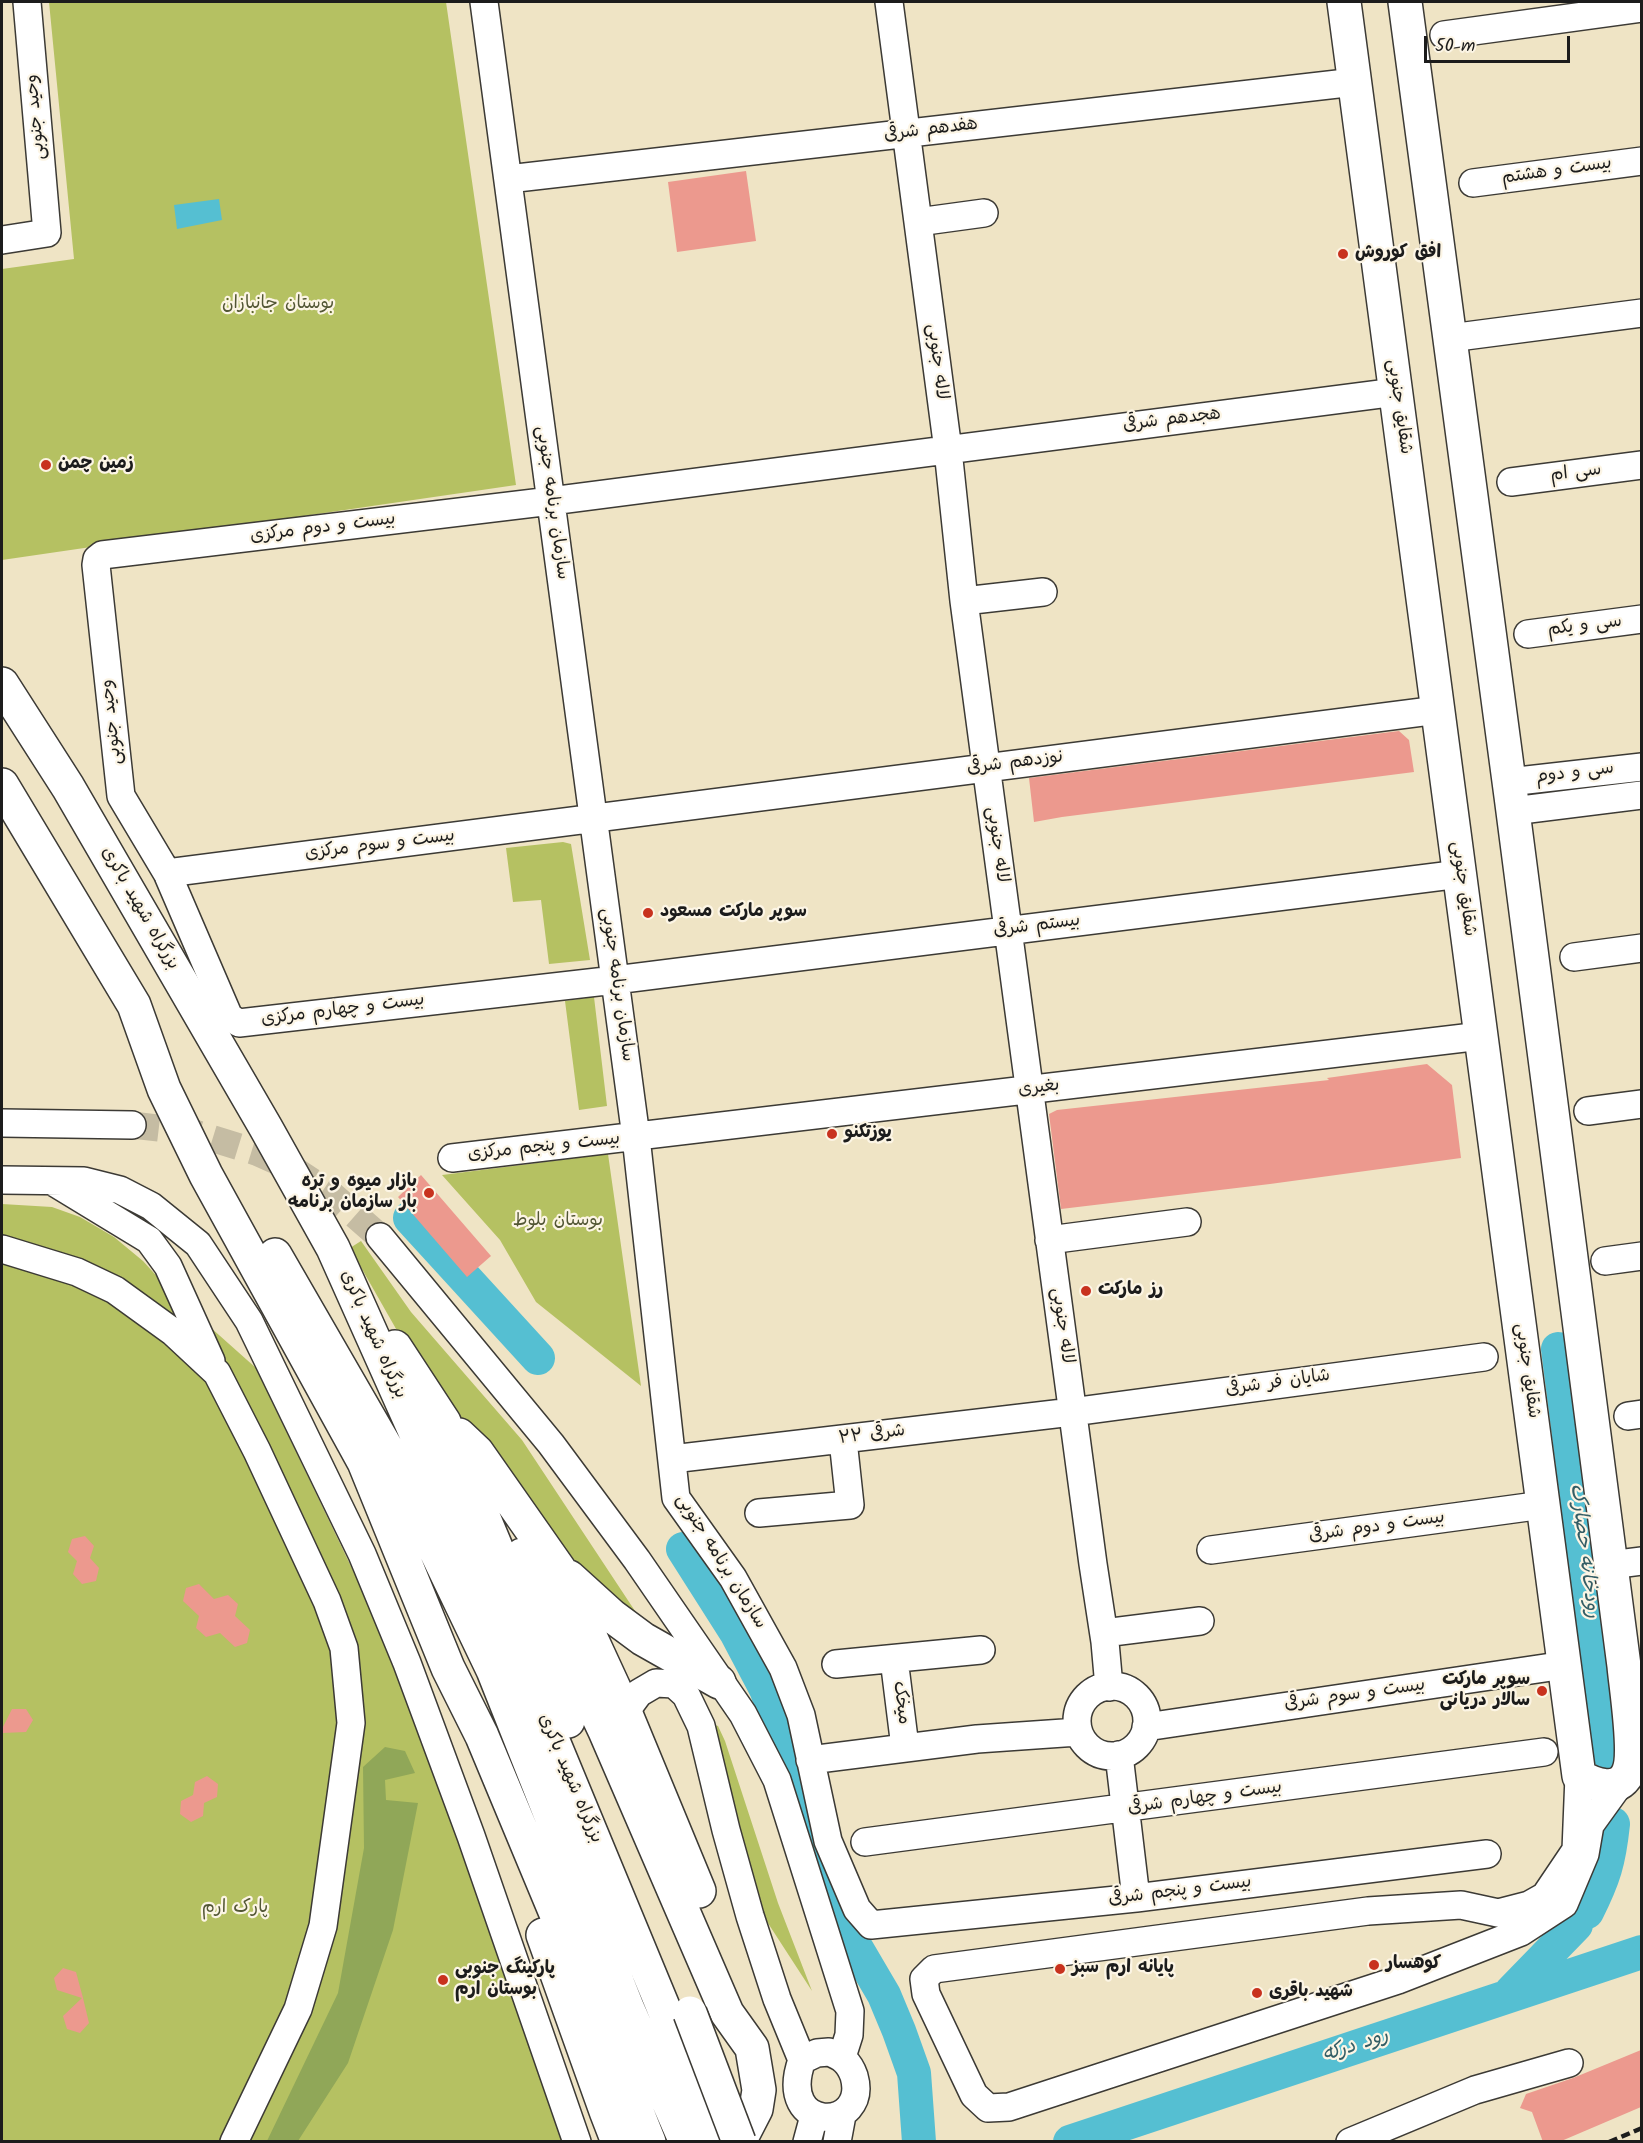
<!DOCTYPE html>
<html>
<head>
<meta charset="utf-8">
<style>
  body { margin:0 }
  #map { position:relative; width:1643px; height:2143px; overflow:hidden; background:#efe4c5; font-family:Kalam,sans-serif }
  canvas { display:block }
  .frame { position:absolute; inset:0; border:3px solid #1c1c1c; pointer-events:none }
  .scale { position:absolute; left:1424px; top:36px; width:146px; height:27px; box-sizing:border-box; border:3px solid #1c1c1c; border-top:0; padding-left:8px; font-size:18px; line-height:21px; white-space:nowrap; color:#1c1c1c; -webkit-text-stroke:4px #fcf5e5; paint-order:stroke }
</style>
</head>
<body>
<div id="map">
<canvas width="1643" height="2143"></canvas>
<div class="frame"></div>
<div class="scale">50 m</div>
</div>
<script>
const context = document.querySelector('canvas').getContext('2d');
context.lineJoin = 'round';
function paint(path, color) { context.fillStyle = color; context.fill(path, 'evenodd'); }
function trace(path, color, width, dash) { context.strokeStyle = color; context.lineWidth = width; context.lineCap = dash ? 'butt' : 'round'; context.setLineDash(dash || []); context.stroke(path); }
function label(font, color, halo, rows, align = 'center') {
  context.font = font + ' Kalam,"Playpen Sans Arabic",sans-serif'; context.lineWidth = 4.5; context.setLineDash([]); context.textBaseline = 'middle'; context.strokeStyle = halo; context.fillStyle = color; for (const [text, x, y, turn = 0] of rows) {
    context.save(); context.translate(x, y); context.rotate((+turn || 0) * Math.PI / 180); context.textAlign = isNaN(turn) ? turn : align; if (halo) context.strokeText(text, 0, 0); context.fillText(text, 0, 0); context.restore();
  }
}
const green = new Path2D(`
  M49,2H446L516,485L2,560V269L74,259Z
  M563,842L571,844L590,960L549,964L541,900L513,902L506,848Z
  M594,997L607,1106L579,1110L565,1001Z
  M608,1154L641,1386L536,1302L500,1240L442,1175Z
  M2,1204L52,1207L80,1217L114,1237L143,1261L173,1294L256,1368L380,1627L567,2141H2Z
  M361,1241L411,1312L522,1440L639,1617L564,1567L420,1371L350,1248Z
  M706,1722L718,1726L725,1741L778,1903L812,1991L764,1917Z`);
const forest = new Path2D(`
  M385,1747L405,1751L415,1773L385,1780L386,1800L418,1803L393,1930L348,2063L298,2141H267L338,1993L364,1848L363,1767Z`);
const water = new Path2D(`
  M219,199L222,220L177,229L174,205Z`);
const river = new Path2D(`
  M410,1218L538,1358
  M1558,1349L1609,1754
  M683,1549L737,1634L766,1689L791,1755L817,1868L830,1903L884,1995L899,2031L914,2073L919,2142
  M1587,1912C1604,1878 1609,1862 1613,1824
  M1511,1992L1576,1925
  M1070,2142L1642,1952`);
const building = new Path2D(`
  M746,171L756,241L677,252L668,182Z
  M1399,731L1409,740L1414,772L1062,817L1034,822L1029,778Z
  M1427,1064L1452,1085L1461,1158L1270,1184L1061,1209L1049,1114L1057,1110L1329,1080L1327,1078Z
  M421,1175L491,1256L467,1277L398,1197Z
  M85,1536L94,1546L90,1558L99,1568L96,1581L82,1584L73,1574L77,1561L68,1552L72,1539Z
  M199,1584L214,1599L228,1595L238,1604L235,1616L250,1630L247,1643L235,1647L220,1633L206,1637L196,1628L199,1616L183,1601L186,1588Z
  M12,1709H26L33,1720L26,1732L2,1733V1729Z
  M207,1776L218,1784L217,1797L204,1803L203,1816L191,1822L180,1814L181,1801L193,1795L195,1782Z
  M63,1968L76,1972L83,1998L89,2023L80,2033L67,2029L63,2016L82,1998L57,1990L54,1978Z
  M1641,2050V2107L1559,2142H1543L1532,2112L1520,2108L1526,2094L1573,2078Z`);
const minorTunnel = new Path2D(`
  M132,1125L191,1132L256,1152L290,1167L331,1194L380,1237`);
const minor = new Path2D(`
  M484,2L636,1137L676,1498L733,1578L783,1668L801,1715L828,1841L857,1909L871,1925L1136,1898L1487,1854
  M889,2L948,450L964,601L1093,1564L1105,1642L1109,1687
  M1444,35L1642,8
  M508,179L1355,82
  M1473,183L1642,161
  M918,222L984,213
  M2,240L47,233L27,2
  M1450,338L1642,313
  M1396,392L551,501L102,555L97,559L96,565L121,796L167,873L229,1017L239,1023L615,980L1460,874
  M1511,482L1642,465
  M964,601L1043,592
  M1528,634L1642,619
  M1509,782L1642,767
  M1513,811L1642,795
  M167,873L1438,710
  M1574,957L1642,948
  M1588,1111L1642,1104
  M2,1123L132,1125
  M452,1158L1481,1036
  M2,1180L84,1181L120,1190L151,1206L198,1244L249,1321L362,1554L407,1663L471,1836L577,2142
  M52,1181L149,1240L168,1266L211,1361
  M380,1237L551,1444L637,1560L743,1714L777,1780L850,2011L849,2035L842,2057
  M1049,1240L1187,1222
  M2,1249L77,1272L115,1290L173,1332L217,1373L257,1451L327,1601L344,1648L351,1723L323,1926L298,2009L234,2142
  M1605,1261L1642,1256
  M1628,1416L1642,1414
  M672,1459L1072,1412L1484,1357
  M759,1513L850,1505L843,1440
  M1211,1550L1543,1505
  M1610,1565L1642,1561
  M1104,1633L1200,1621
  M894,1659L905,1747
  M836,1664L981,1650
  M1077 1721a35 35 0 1 1 70 0a35 35 0 1 1-70 0Z
  M625,1712L639,1693L656,1683L674,1684L686,1695L701,1726L726,1830L750,1916L777,1999L802,2060
  M1146,1727L1565,1665
  M1119,1755L1136,1898
  M810,1760L977,1739L1078,1732
  M1579,1776L1576,1850L1545,1896L1529,1905L1498,1913L1461,1905L1368,1911L934,1969L924,1979L926,1994L974,2095L988,2108L1009,2107L1398,1980L1521,1932L1564,1904L1585,1854L1590,1825L1621,1782
  M865,1842L1544,1752
  M829,2052C842,2057 849,2062 854,2076C870,2132 775,2135 802,2060L817,2053Z
  M807,2142L814,2116
  M837,2142L842,2115
  M1350,2142L1475,2090L1569,2063`);
const major = new Path2D(`
  M1344,2L1579,1776C1594,1785 1618,1794 1628,1773C1637,1755 1626,1689 1624,1666L1511,796L1405,2`);
const highway = new Path2D(`
  M2,684L68,787L266,1128L333,1248L548,1729L719,2142
  M2,785L134,1005L164,1089L206,1175L364,1462L448,1668L482,1736L600,2019L649,2142
  M275,1255L387,1449L493,1670L627,2007L686,2142
  M395,1347L444,1422L568,1721
  M459,1435L477,1452L559,1569L625,1712L699,1891
  M522,1555L605,1731L727,2013L752,2048L759,2090L756,2109L739,2142
  M569,1577L612,1616L643,1639L719,1682
  M543,1935L606,2111L618,2142`);
const rail = new Path2D(`
  M1609,2142L1642,2128`);
const highwayBridge = new Path2D(`
  M690,2013L739,2142`);
const markers = [
  [1343,254,6,"#c8321e"],
  [46,465,6,"#c8321e"],
  [648,913,6,"#c8321e"],
  [832,1134,6,"#c8321e"],
  [429,1193,6,"#c8321e"],
  [1086,1291,6,"#c8321e"],
  [1542,1691,6,"#c8321e"],
  [1374,1965,6,"#c8321e"],
  [1060,1969,6,"#c8321e"],
  [443,1980,6,"#c8321e"],
  [1257,1993,6,"#c8321e"]
];
const streetNames = [
  ["وحید جنوبی",37,117,-95],
  ["هفدهم شرقی",931,131,-7],
  ["بیست و هشتم",1557,172,-8],
  ["لاله جنوبی",936,362,83],
  ["شقایق جنوبی",1398,407,82],
  ["هجدهم شرقی",1172,421,-7],
  ["سی ام",1576,474,-7],
  ["سازمان برنامه جنوبی",551,503,82],
  ["بیست و دوم مرکزی",323,529,-7],
  ["سی و یکم",1585,627,-7],
  ["وحید جنوبی",113,722,-96],
  ["نوزدهم شرقی",1015,764,-7],
  ["سی و دوم",1575,774,-7],
  ["لاله جنوبی",996,845,82],
  ["بیست و سوم مرکزی",380,846,-7],
  ["شقایق جنوبی",1462,889,82],
  ["بزرگراه شهید باکری",139,909,60],
  ["بیستم شرقی",1037,927,-7],
  ["سازمان برنامه جنوبی",616,985,82],
  ["بیست و چهارم مرکزی",343,1011,-7],
  ["بغیری",1039,1089,-7],
  ["بیست و پنجم مرکزی",544,1148,-6],
  ["لاله جنوبی",1061,1326,82],
  ["بزرگراه شهید باکری",372,1335,66],
  ["شقایق جنوبی",1526,1371,82],
  ["شایان فر شرقی",1278,1384,-8],
  ["۲۲ شرقی",872,1436,-7],
  ["بیست و دوم شرقی",1377,1528,-8],
  ["سازمان برنامه جنوبی",720,1562,58],
  ["بیست و سوم شرقی",1355,1696,-8],
  ["میخک",900,1703,83],
  ["بزرگراه شهید باکری",569,1779,67],
  ["بیست و چهارم شرقی",1205,1799,-8],
  ["بیست و پنجم شرقی",1180,1892,-7]
];
const poiNames = [
  ["افق کوروش",1355,254],
  ["زمین چمن",58,465],
  ["سوپر مارکت مسعود",660,913],
  ["یوزتکنو",844,1134],
  ["بازار میوه و تره",417,1183,"right"],
  ["بار سازمان برنامه",417,1204,"right"],
  ["رز مارکت",1098,1291],
  ["سوپر مارکت",1530,1681,"right"],
  ["سالار دریانی",1530,1702,"right"],
  ["کوهسار",1386,1965],
  ["پایانه ارم سبز",1072,1969],
  ["پارکینگ جنوبی",455,1970],
  ["بوستان ارم",455,1991],
  ["شهید باقری",1269,1993]
];
const parkNames = [
  ["بوستان جانبازان",278,305],
  ["بوستان بلوط",558,1222],
  ["پارک ارم",235,1909]
];
const waterNames = [
  ["رودخانه حصارک",1583,1551,83],
  ["رود درکه",1356,2047,-18]
];
paint(green, '#b5c162');
paint(forest, '#90a758');
paint(water, '#55bfd2');
trace(river, '#55bfd2', 34);
paint(building, '#ec998e');
trace(minorTunnel, '#c5bca3', 27, [27, 14]);
trace(minor, '#3c3a35', 30);
trace(major, '#3c3a35', 36);
trace(highway, '#3c3a35', 36);
trace(minor, '#fff', 27);
trace(major, '#fff', 33);
trace(highway, '#fff', 33);
trace(rail, '#1c1c1c', 4.5, [9, 4.5]);
trace(highwayBridge, '#3c3a35', 36, []);
trace(highwayBridge, '#fff', 33);
for (const [x, y, r, color] of markers) { const dot = new Path2D(); dot.arc(x, y, r, 0, 2 * Math.PI); context.fillStyle = color; context.fill(dot); trace(dot, '#fcf5e5', 2); }
label('18px', '#1c1c1c', '#fcf5e5', streetNames);
label('bold 18px', '#1c1c1c', '#fcf5e5', poiNames, 'left');
label('18px', '#525634', '#fcf5e5', parkNames);
label('italic 20px', '#335d65', '#fcf5e5', waterNames);
</script>
</body>
</html>
